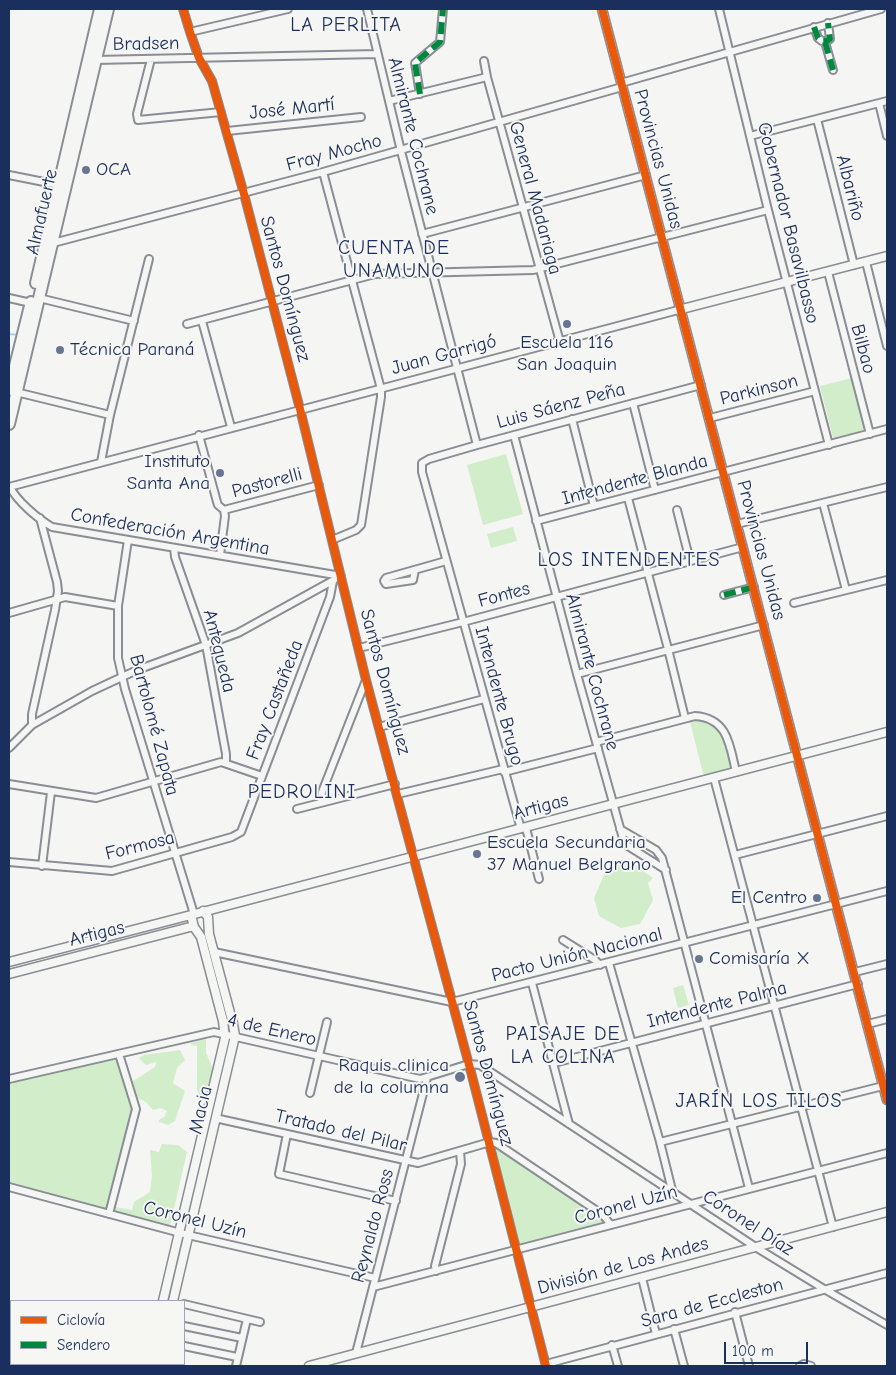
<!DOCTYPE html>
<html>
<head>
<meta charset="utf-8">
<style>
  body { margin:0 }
  #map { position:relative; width:896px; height:1375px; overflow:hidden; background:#f5f5f3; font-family:"Comic Neue",sans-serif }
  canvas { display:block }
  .frame { position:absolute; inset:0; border:10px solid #1b2f5e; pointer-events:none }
  .legend { position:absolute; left:10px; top:1300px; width:175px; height:65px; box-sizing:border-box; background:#f6f6f2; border:1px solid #9ea6b7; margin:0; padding:6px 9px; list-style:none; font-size:15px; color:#1b2f5e }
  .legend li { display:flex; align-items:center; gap:10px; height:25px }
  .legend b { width:25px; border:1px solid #9ea6b7 }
  .scale { position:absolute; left:724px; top:1342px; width:84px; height:22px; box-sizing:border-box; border:2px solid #1b2f5e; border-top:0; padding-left:6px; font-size:15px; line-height:18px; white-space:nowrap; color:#1b2f5e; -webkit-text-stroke:4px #f6f6f2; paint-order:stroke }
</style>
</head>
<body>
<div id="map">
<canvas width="896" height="1375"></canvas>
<div class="frame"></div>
<ul class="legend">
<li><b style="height:6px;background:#e8590c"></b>Ciclovía</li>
<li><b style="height:6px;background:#00873e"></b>Sendero</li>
</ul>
<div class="scale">100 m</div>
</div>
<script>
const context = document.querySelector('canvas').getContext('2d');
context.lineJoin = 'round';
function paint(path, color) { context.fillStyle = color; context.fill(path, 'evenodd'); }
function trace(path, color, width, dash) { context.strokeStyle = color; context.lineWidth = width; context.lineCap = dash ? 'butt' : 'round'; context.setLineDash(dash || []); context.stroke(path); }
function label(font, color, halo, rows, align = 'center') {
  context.font = font + ' "Comic Neue",sans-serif'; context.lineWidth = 4; context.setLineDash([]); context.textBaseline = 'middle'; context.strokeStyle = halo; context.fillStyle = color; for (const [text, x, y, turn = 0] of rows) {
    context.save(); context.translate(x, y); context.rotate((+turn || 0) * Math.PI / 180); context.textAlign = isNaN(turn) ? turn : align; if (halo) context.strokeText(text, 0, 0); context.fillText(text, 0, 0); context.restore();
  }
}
const green = new Path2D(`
  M852,378L865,430L833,438L820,386Z
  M506,454L523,514L483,525L467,465Z
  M513,527L517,541L491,548L487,534Z
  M703,720C725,726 727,750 732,769L704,777L690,722Z
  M629,861L653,878L648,883L653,900L640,924L621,928L599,916L594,898L604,875L612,864Z
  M683,985L689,1005L678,1008L673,988Z
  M206,1039V1053L213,1069L204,1099L197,1091V1046L191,1045V1043Z
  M180,1050L185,1060L177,1068L173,1083L185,1091L175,1121L168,1125L159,1122V1120L164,1117L167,1111L161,1108L153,1110L146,1102L136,1097L133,1081L155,1067L156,1062L146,1065L139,1058L144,1055Z
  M113,1059H117L120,1064L133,1106L109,1205L107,1208H103L9,1183V1083Z
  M162,1144L178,1145L187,1152L170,1226L113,1212L115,1207L132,1210L134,1202L150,1192L152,1175L150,1150L159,1152Z
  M497,1148H500L603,1219L606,1224L522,1245L519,1243L495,1149Z`);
const stream = new Path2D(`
  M9,334L20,335`);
const minor = new Path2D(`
  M183,9L190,32L199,58L212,81L244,194L300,409L366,680L472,1076L546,1366
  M367,9L401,151L477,445
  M719,9L768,210L829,445
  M814,27L818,38L822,41H827L830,39L828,23
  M190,32L288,9
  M825,42L833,70
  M151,59L137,114L138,120L221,112
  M95,60L377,54
  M484,61L487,77L560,342
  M621,83L881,9
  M420,94L415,63L440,42L443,9
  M389,101L487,77
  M879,103L887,136
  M817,119L854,265
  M227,131L361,117
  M750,136L887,101
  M323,172L381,389V397L361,525L356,530L332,540
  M9,175L59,185
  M422,234L646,175
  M53,243L323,172L622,87
  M866,262L887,346
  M828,272L870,434
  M9,298L31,303
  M39,298L134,321
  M202,321L231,427
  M187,324L375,274L533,270L768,210
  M16,392L110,415
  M633,403L655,490
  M710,418L815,391
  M572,419L594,506
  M199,435L217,502L218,505L224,510L225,516L220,555
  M514,435L577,674L624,842L628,846L666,870
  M101,462L110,415L149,259
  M9,487L682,309
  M10,487C17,501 38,519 52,527L341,576
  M628,498L668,649L685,718
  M823,503L846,590
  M224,510L319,485
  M677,510L690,561
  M536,521L887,429
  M737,524L887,487
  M128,540L118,606V658L125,689L194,914
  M174,548L175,557L206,645L226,754V763
  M415,570L413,580L386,584L384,581L386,578L446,561
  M724,595L754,587
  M794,603L887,580
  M9,613L65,597L118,606
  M359,648L463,622L743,547
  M577,674L764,625
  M32,725V714L55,610L58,591L57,582L40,518
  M379,727L484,699
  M596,742L695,716C728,718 730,746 736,772
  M9,748L32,725L92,691L137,670L238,633L334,580
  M504,772L598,748
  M714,778L833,1227
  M9,784L96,798L221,762L262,776
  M398,794L503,769
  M321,803L322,792L366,680
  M297,809L395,784
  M526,828L539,879
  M521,829L422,472V463L429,459L477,445L701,385
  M620,829L656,850L662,858L749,1188
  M735,855L887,816
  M9,862L112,871L232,837L241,832L330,597L333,581
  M42,866L51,792
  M563,940L595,960L600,965
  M214,952L452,1002L887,891
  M609,963L660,1142L672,1190
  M855,972L887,964
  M532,983L569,1124
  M868,1024L887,1019
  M554,1063L858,984
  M9,1079L214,1032L420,1079L469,1064L480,1065L757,1248L824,1289L887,1325
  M310,1093L327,1022
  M215,1118L418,1163L490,1142L496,1143L603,1215L611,1225
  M287,1134L279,1174L396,1201
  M660,1142L883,1086
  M9,1187L188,1235L375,1278
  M109,1214L136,1109L119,1054
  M436,1271L435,1266L461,1164L460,1151
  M642,1278L656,1334
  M373,1287L887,1153
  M184,1304L260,1322
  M735,1312L749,1366
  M184,1326L242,1338
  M674,1329L684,1366
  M612,1345L618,1366
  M184,1346L237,1357
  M356,1353L427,1078
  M546,1364L887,1273
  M236,1366L247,1319
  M800,1366L804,1364L811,1366`);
const tertiary = new Path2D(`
  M602,9L887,1100
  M682,309L887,256
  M9,962L191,915
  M9,974L190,927H194
  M163,1301L225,1038L223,1021L201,937L194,927L191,915L887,732
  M173,1301L235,1036L233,1024L209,934L208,917L203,911
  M137,1366L140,1364
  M151,1366L152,1364
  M309,1366L887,1212`);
const primary = new Path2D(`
  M36,283L100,9
  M9,390L31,302
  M9,424L108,9`);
const quiet = new Path2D(`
  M814,27L818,38L822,41H827L830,39L828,23
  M825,42L833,70
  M420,94L415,63L440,42L443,9
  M724,595L754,587`);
const cycleway = new Path2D(`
  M183,9L190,32L199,58L212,81L244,194L300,409L366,680L472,1076L546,1366
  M602,9L887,1100`);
const markers = [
  [86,170,5,"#677492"],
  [567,324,5,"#677492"],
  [60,350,5,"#677492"],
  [220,473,5,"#677492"],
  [477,854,5,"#677492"],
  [817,898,5,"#677492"],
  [699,959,5,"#677492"],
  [460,1077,6,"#677492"]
];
const streetNames = [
  ["Bradsen",146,44,-1],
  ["José Martí",292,109,-6],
  ["Almirante Cochrane",413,136,76],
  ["Fray Mocho",334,153,-15],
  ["Provincias Unidas",658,159,75],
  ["Albariño",850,188,76],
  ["General Madariaga",535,198,75],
  ["Almafuerte",42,212,-77],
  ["Gobernador Basavilbasso",788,223,76],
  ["Santos Domínguez",285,289,75],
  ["Bilbao",863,349,75],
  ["Juan Garrigó",444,355,-15],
  ["Parkinson",759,390,-14],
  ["Luis Sáenz Peña",561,406,-15],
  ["Intendente Blanda",635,480,-15],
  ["Pastorelli",267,483,-15],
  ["Confederación Argentina",170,532,10],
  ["Provincias Unidas",761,550,75],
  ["Fontes",504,595,-15],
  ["Antequeda",219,651,76],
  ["Almirante Cochrane",592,672,75],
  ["Santos Domínguez",385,682,75],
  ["Intendente Brugo",499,696,75],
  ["Fray Castañeda",275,700,-69],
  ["Bartolomé Zapata",154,725,75],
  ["Artigas",541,807,-15],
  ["Formosa",140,846,-14],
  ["Artigas",97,934,-14],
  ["Pacto Unión Nacional",577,955,-14],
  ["Intendente Palma",717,1005,-14],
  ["4 de Enero",272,1030,13],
  ["Santos Domínguez",488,1073,75],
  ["Macia",201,1110,-77],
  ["Tratado del Pilar",341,1131,13],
  ["Coronel Uzín",626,1205,-15],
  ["Coronel Uzín",195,1220,14],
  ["Coronel Díaz",748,1223,33],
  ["Reynaldo Ross",373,1226,-75],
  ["División de Los Andes",623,1266,-15],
  ["Sara de Eccleston",712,1303,-15]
];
const poiNames = [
  ["OCA",96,170],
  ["Escuela 116",567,343,"center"],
  ["San Joaquin",567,365,"center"],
  ["Técnica Paraná",70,350],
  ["Instituto",210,462,"right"],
  ["Santa Ana",210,484,"right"],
  ["Escuela Secundaria",487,843],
  ["37 Manuel Belgrano",487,865],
  ["El Centro",807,898,"right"],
  ["Comisaría X",709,959],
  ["Raquis clinica",449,1066,"right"],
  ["de la columna",449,1088,"right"]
];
const neighbourhoodNames = [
  ["LA PERLITA",346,25],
  ["CUENTA DE",394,248],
  ["UNAMUNO",394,271],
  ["LOS INTENDENTES",629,560],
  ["PEDROLINI",302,792],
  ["PAISAJE DE",563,1034],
  ["LA COLINA",563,1057],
  ["JARÍN LOS TILOS",759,1101]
];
paint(green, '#d2edc9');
trace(stream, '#a5d2e8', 2);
trace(minor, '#898d95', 10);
trace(tertiary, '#898d95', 11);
trace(primary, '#898d95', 14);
trace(minor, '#f5f5f3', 6);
trace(tertiary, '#f5f5f3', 8);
trace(primary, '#f5f5f3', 10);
trace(quiet, '#00873e', 6, [12, 6]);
trace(cycleway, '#e8590c', 8);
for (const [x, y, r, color] of markers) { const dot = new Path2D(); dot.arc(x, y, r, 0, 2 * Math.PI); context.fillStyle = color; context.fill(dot); trace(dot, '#f6f6f2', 2); }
label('19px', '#1b2f5e', '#f6f6f2', streetNames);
label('19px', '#1b2f5e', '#f6f6f2', poiNames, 'left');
context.letterSpacing = '1px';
label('20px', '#1b2f5e', '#f6f6f2', neighbourhoodNames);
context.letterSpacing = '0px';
</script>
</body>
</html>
